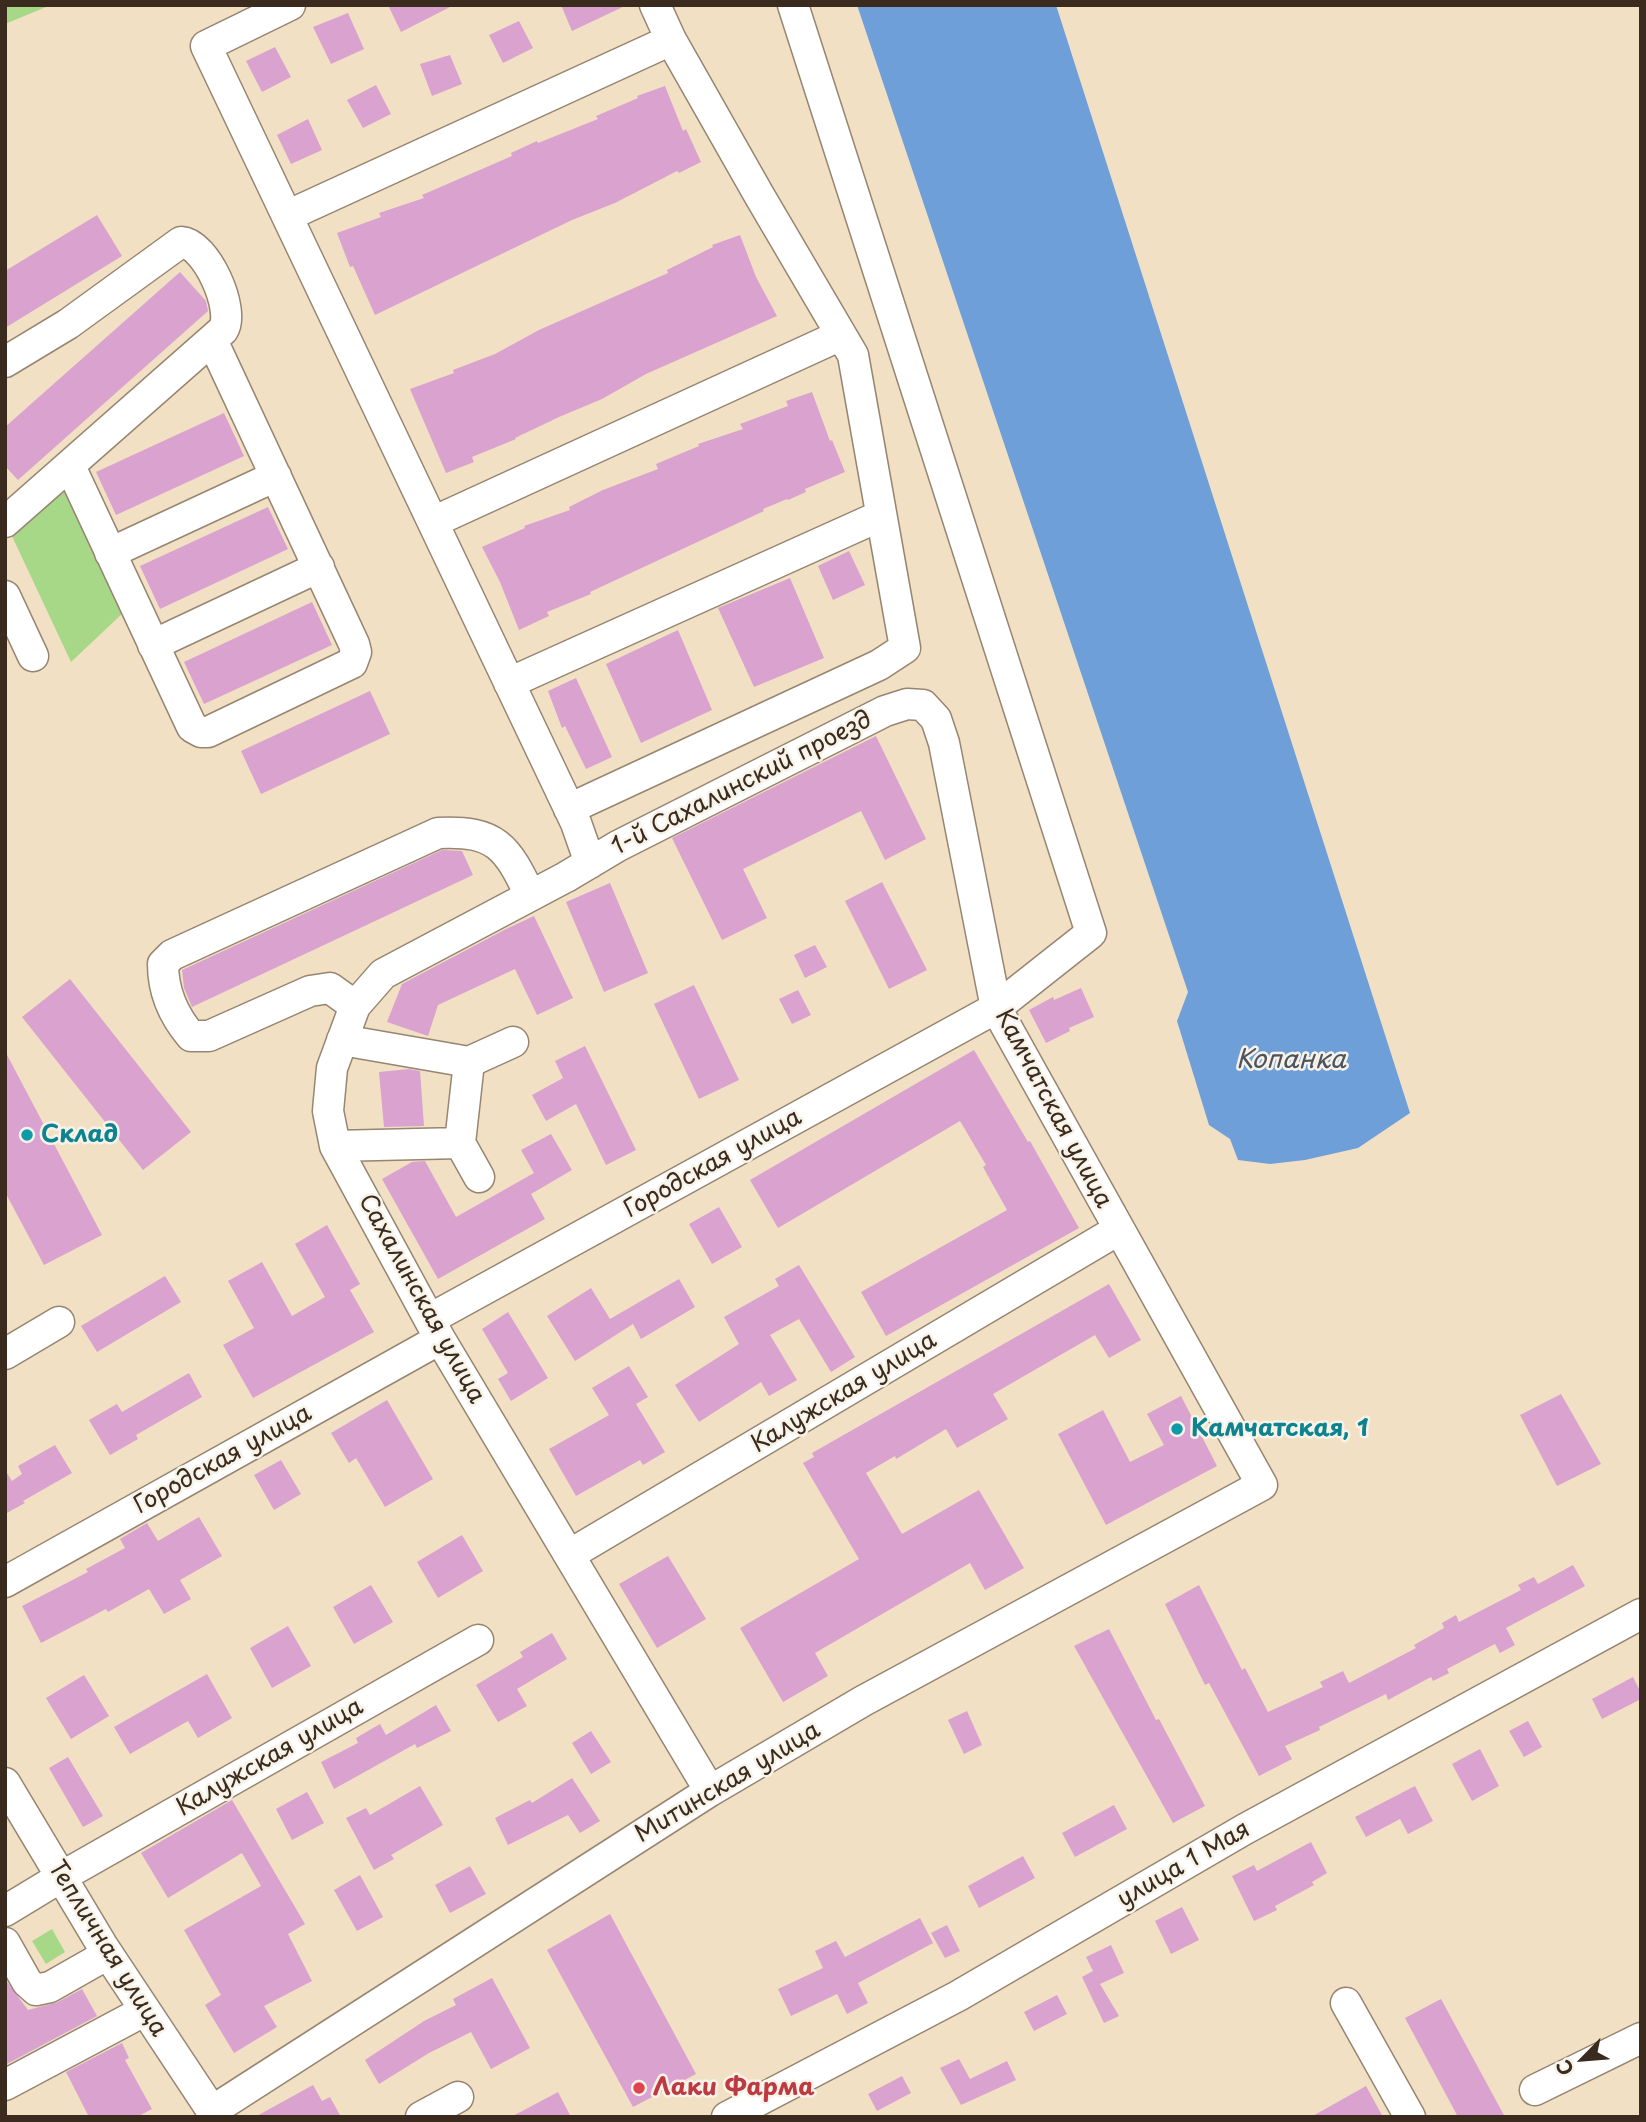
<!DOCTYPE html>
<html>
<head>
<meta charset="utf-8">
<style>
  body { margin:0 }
  #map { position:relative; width:1646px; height:2122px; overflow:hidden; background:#f2e0c4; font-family:"Playpen Sans",sans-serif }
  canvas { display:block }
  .frame { position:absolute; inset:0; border:7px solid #3b2a1e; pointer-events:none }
  .north { position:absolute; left:1548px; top:2024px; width:70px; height:70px; -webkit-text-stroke:5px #f7f3e8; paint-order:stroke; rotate:245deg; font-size:19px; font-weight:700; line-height:28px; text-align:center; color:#3b2a1e }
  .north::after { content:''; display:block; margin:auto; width:24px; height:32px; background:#3b2a1e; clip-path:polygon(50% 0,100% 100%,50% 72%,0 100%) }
</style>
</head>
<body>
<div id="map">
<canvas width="1646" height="2122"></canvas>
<div class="frame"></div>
<div class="north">С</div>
</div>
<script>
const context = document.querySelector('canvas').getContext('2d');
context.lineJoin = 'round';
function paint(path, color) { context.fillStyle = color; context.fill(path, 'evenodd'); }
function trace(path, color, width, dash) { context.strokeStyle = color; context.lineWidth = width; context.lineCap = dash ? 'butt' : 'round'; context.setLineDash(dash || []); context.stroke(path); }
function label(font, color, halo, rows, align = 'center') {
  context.font = font + ' "Playpen Sans",sans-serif'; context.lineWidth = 5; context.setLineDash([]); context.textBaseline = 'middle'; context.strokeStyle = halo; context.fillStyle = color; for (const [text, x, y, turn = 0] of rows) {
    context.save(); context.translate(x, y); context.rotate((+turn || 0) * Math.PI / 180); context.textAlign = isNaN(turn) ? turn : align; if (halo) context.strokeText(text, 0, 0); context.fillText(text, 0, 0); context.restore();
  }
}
const green = new Path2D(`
  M5,5H51L5,24Z
  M65,492L69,494L124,612L71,662L11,534L59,495Z
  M52,1929L65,1952L46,1964L32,1941Z`);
const water = new Path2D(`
  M857,5H1056L1410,1113L1358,1148L1305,1160L1270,1164L1238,1160L1230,1139L1209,1125L1177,1021L1188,992Z`);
const building = new Path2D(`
  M388,5H454L401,32Z
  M561,5H627L572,31Z
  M348,13L364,49L331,64L313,27Z
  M519,21L533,48L503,63L489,35Z
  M275,47L291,77L262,92L246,61Z
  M450,55L462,84L432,96L420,64Z
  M376,85L391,114L363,128L347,100Z
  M665,86L683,131L686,129L701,162L679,173L677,171L615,203L572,220L375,315L353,266L350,267L337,233L381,217L379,213L424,198L422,195L512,156L511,153L537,141L538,143L598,119L596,116L638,98L637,96Z
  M308,119L322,150L291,164L277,135Z
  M97,215L122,256L5,328V271Z
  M740,235L756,277L777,316L646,374L602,399L559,417L515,438L516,439L472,457L474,462L446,473L410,389L454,373L453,370L495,354L539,330L668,273L667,270L713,247L712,245Z
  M180,272L206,301L208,311L18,480L5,466V427Z
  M812,392L830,441L832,440L845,472L805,489L806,492L788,500L787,499L763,509L764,511L590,592L591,594L547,612L549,616L519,630L500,582L482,547L525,528L524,526L570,510L569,507L603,490L658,469L656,464L699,446L698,444L743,429L740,424L788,406L786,401Z
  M224,413L244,456L116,515L96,472Z
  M268,507L288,549L160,609L140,566Z
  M849,551L865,585L833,600L818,566Z
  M790,578L824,658L754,687L718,608Z
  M312,602L332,645L204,704L184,662Z
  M678,630L712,710L641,743L606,664Z
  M576,678L612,757L586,769L565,726L562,728L548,691Z
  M370,691L390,734L261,794L241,751Z
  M876,736L926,839L885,860L861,811L743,869L767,918L722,940L672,838Z
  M442,850L462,851L473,875L192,1007L184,988L182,970Z
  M882,882L927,970L889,989L845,901Z
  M610,883L648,973L604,992L566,902Z
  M534,916L573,998L537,1015L515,969L438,1005L428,1036L387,1022L402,984L506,929Z
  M815,945L827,967L805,978L794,955Z
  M70,979L191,1132L143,1170L22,1017Z
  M694,985L739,1080L699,1099L654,1004Z
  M1081,988L1094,1017L1069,1028L1070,1031L1046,1043L1029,1010L1053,997L1054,1000Z
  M798,990L811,1015L792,1024L779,999Z
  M585,1046L636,1150L606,1165L576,1104L546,1121L532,1095L563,1078L555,1061Z
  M974,1050L1028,1142L1030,1141L1079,1228L886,1336L861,1292L1007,1210L983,1167L986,1165L960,1121L778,1228L750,1180Z
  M5,1051L102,1235L44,1265L5,1192Z
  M409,1069L420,1071L424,1126L384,1127L379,1072Z
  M551,1134L572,1170L531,1194L545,1219L438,1279L382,1179L412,1162L425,1161L456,1217L534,1173L521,1150Z
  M719,1207L742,1247L712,1264L689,1224Z
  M327,1225L360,1284L350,1290L374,1332L253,1398L223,1345L254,1328L228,1281L262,1262L292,1316L325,1297L295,1244Z
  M799,1265L855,1357L831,1372L799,1319L770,1335L797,1380L769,1396L761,1382L699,1422L675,1385L739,1344L724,1317L779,1286L775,1279Z
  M165,1276L181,1302L97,1352L81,1326Z
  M679,1279L695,1307L641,1339L633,1324L575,1361L547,1316L591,1288L610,1319Z
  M1109,1284L1141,1340L1109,1358L1095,1335L993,1394L1008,1419L957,1448L946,1429L896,1459L895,1456L866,1473L902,1534L979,1490L1024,1568L985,1590L970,1563L815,1653L828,1676L783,1702L740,1628L859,1559L803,1463L814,1457L812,1453Z
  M508,1312L548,1378L511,1401L498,1379L508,1373L482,1329Z
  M629,1366L648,1397L636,1404L665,1452L643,1465L640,1460L576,1496L549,1449L609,1415L592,1388Z
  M189,1373L202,1397L136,1435L138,1439L110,1455L89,1420L117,1404L122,1412Z
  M1561,1394L1601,1464L1557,1486L1520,1415Z
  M1181,1396L1217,1466L1106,1525L1058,1434L1103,1410L1130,1462L1164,1445L1147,1414Z
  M387,1400L433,1479L385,1507L356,1458L349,1463L331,1433Z
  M55,1445L72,1473L23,1501L25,1503L5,1514V1470L12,1481L22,1474L18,1466Z
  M281,1460L301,1494L274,1510L254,1475Z
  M199,1517L222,1556L180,1580L191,1599L164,1614L149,1589L108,1612L106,1609L41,1643L22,1606L88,1572L86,1569L125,1548L120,1539L147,1523L158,1541Z
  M462,1535L483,1571L438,1598L417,1562Z
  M668,1556L706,1619L657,1648L619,1584Z
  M1573,1565L1585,1586L1506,1628L1515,1645L1500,1653L1495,1644L1447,1669L1449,1673L1433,1681L1431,1677L1388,1700L1386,1694L1319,1727L1320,1730L1285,1746L1292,1759L1259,1776L1209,1683L1205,1685L1165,1604L1199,1585L1242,1670L1245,1668L1268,1712L1323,1687L1320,1682L1343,1671L1349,1683L1416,1648L1414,1645L1444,1628L1442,1623L1456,1615L1459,1622L1521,1590L1518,1585L1534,1577L1538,1584Z
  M371,1585L393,1622L354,1644L333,1607Z
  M288,1626L311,1666L272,1688L250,1648Z
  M1109,1629L1156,1720L1159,1719L1205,1806L1173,1823L1074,1646Z
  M552,1633L567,1659L517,1689L527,1706L498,1722L476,1685L523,1657L520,1652Z
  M207,1674L232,1718L198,1738L188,1721L130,1754L114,1727Z
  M84,1675L109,1716L71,1739L46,1698Z
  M1633,1677L1641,1693V1699L1602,1719L1592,1699Z
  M436,1705L451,1731L417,1748L415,1744L334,1789L321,1762L358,1743L356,1738L380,1724L386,1735Z
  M967,1711L982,1745L964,1754L948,1720Z
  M1528,1721L1542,1747L1524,1757L1509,1731Z
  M591,1731L611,1762L591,1774L572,1743Z
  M1480,1749L1499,1786L1472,1801L1452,1764Z
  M68,1757L103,1816L83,1827L49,1768Z
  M572,1778L600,1821L580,1833L568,1815L508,1845L495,1818L530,1800L532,1803Z
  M420,1786L443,1825L391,1855L394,1859L374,1870L346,1818L366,1808L370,1815Z
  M1415,1786L1433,1821L1408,1834L1400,1819L1366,1837L1355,1817Z
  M307,1792L324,1823L292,1840L276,1809Z
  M232,1800L305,1924L288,1934L312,1981L264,2006L277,2027L234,2053L205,2005L221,1995L184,1930L261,1886L242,1853L168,1898L141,1853Z
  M1114,1805L1127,1829L1075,1857L1062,1833Z
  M1311,1842L1327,1873L1312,1882L1314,1885L1275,1906L1277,1910L1254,1921L1232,1876L1254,1865L1257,1871Z
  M1023,1856L1035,1878L979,1908L968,1886Z
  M470,1866L486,1894L450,1913L435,1885Z
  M360,1875L383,1917L357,1931L334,1890Z
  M1182,1907L1199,1940L1171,1954L1155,1921Z
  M610,1914L696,2074L633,2107L547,1950Z
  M920,1918L933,1943L858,1983L868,2003L847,2014L837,1994L791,2016L778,1989L823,1968L815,1951L836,1941L845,1957Z
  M947,1925L960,1951L945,1958L931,1933Z
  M1111,1945L1124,1973L1100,1984L1119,2016L1104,2023L1082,1977L1093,1971L1094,1973L1086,1957Z
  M492,1978L530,2048L491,2069L471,2032L429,2053L379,2084L365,2060L424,2021L456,2005L453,1999Z
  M5,1979L28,2010L58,2002L82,1989L97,2016L5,2065Z
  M1057,1995L1067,2014L1034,2031L1024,2012Z
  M1441,1999L1505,2117H1458L1405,2018Z
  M122,2043L129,2058L125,2060L152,2109L137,2117H89L66,2072Z
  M959,2059L970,2079L1007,2061L1016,2080L961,2105L940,2068Z
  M902,2076L911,2093L877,2111L868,2094Z
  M313,2085L322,2101L330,2097L341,2117H255Z
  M1366,2086L1383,2117H1311Z
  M558,2092L571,2117H511Z`);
const minor = new Path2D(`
  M290,5L206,46L576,823L590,863
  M287,216L671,40
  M5,362L68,324L181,242C206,243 236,310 223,330L5,522
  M70,466L192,727L201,732H208L352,663L356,652L354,644L212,340
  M433,522L841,335
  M110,553L276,476
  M5,596L33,656
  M153,645L319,567
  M509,683L880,516
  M569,809L879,665L905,648L853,355L759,195L671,40L655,5
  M355,1006L330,988L310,991L209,1036H191C174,1016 163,991 163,964L172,955L438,833C496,830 507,847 530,895
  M469,1062L513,1042
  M460,1143L479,1177
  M335,1146L460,1143L469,1062L342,1040
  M430,1319L996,1008L1091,933L793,5
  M5,1354L59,1322
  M569,1555L1118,1230
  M5,1582L440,1339
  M5,1783L102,1945L216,2117
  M5,1911L61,1877L478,1640
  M5,1943L27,1982L36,1990L50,1987L108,1954
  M1346,2003L1410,2117
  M5,2085L144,2011
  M1535,2090L1641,2038
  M212,2111L710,1791L863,1701L1262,1485L996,1008L944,743L936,719L923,705L907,704L885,711L618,846L566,877L383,974L355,1006L332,1068L328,1111L335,1146L440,1339L710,1791
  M421,2117L458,2097
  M727,2117L958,1996L1245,1829L1641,1614`);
const markers = [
  [27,1135,7,"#0f9aa8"],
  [1177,1429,7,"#0f9aa8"],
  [639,2088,7,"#e0444e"]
];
const streetNames = [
  ["1-й Сахалинский проезд",742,784,-27],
  ["Камчатская улица",1053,1109,62],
  ["Городская улица",713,1164,-29],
  ["Сахалинская улица",421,1299,61],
  ["Калужская улица",844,1393,-31],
  ["Городская улица",223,1460,-29],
  ["Калужская улица",270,1758,-30],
  ["Митинская улица",728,1783,-31],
  ["улица 1 Мая",1184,1865,-30],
  ["Тепличная улица",107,1949,58]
];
const cultureNames = [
  ["Склад",41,1135],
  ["Камчатская, 1",1191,1429]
];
const healthNames = [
  ["Лаки Фарма",653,2088]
];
const waterNames = [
  ["Копанка",1291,1061]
];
paint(green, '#a6d887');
paint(water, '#6e9fd8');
paint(building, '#d9a2cf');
trace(minor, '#968571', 33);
trace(minor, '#fff', 30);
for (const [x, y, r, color] of markers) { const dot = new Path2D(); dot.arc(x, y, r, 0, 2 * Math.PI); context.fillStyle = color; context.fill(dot); trace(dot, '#f7f3e8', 2.5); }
label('24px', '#3b2a1e', '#f7f3e8', streetNames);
label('bold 24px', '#0d838f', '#f7f3e8', cultureNames, 'left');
label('bold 24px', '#be3a42', '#f7f3e8', healthNames, 'left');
label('italic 26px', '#4d535f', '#f7f3e8', waterNames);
</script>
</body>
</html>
